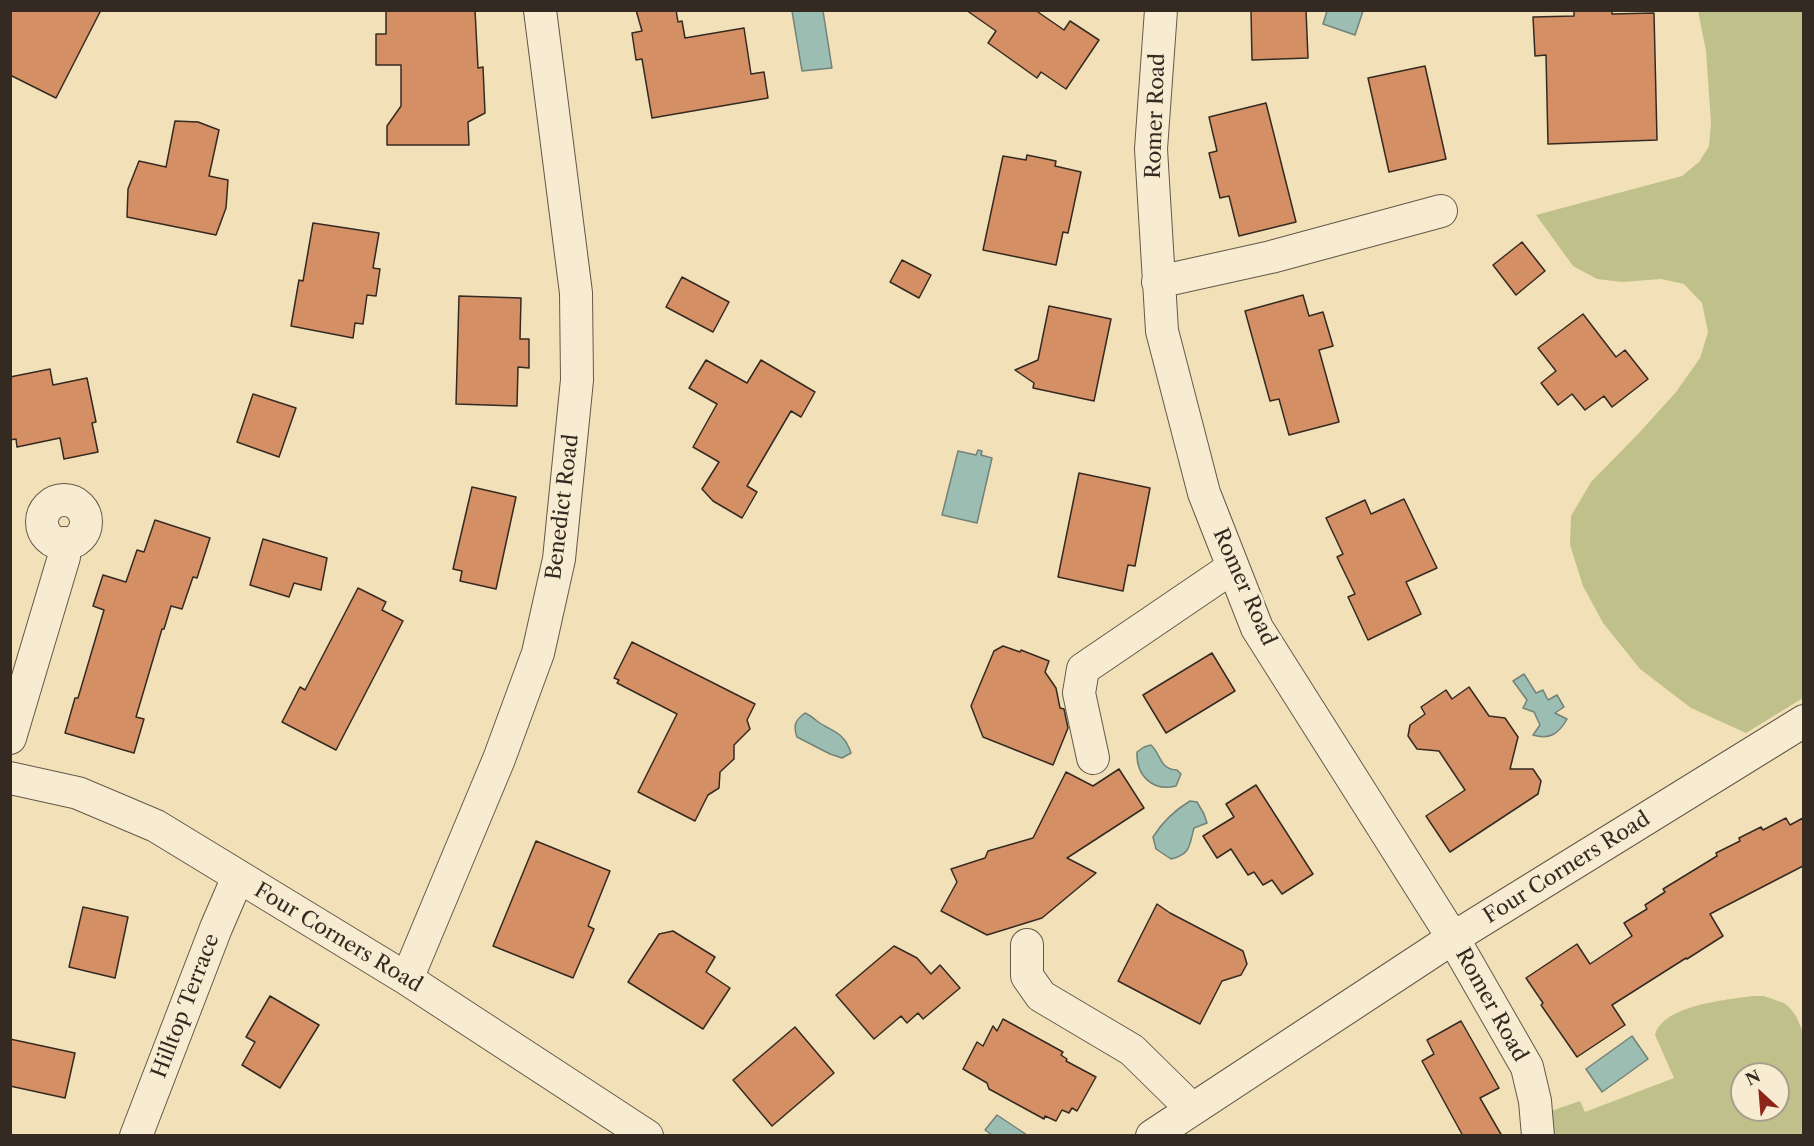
<!DOCTYPE html>
<html>
<head>
<meta charset="utf-8">
<style>
  body { margin:0 }
  #map { position:relative; width:1814px; height:1146px; overflow:hidden; background:#f2e1b8; font-family:"Libre Caslon Text",serif }
  canvas { display:block }
  .frame { position:absolute; inset:0; border:12px solid #352a22; pointer-events:none }
  .north { position:absolute; left:1730px; top:1062px; width:60px; height:60px; box-sizing:border-box; background:#f7ecd1; border:2px solid #a99e8b; border-radius:50%; rotate:334deg; font-size:16px; font-weight:700; line-height:24px; text-align:center; color:#352a22 }
  .north::after { content:''; display:block; margin:auto; width:21px; height:27px; background:#8f2418; clip-path:polygon(50% 0,100% 100%,50% 72%,0 100%) }
</style>
</head>
<body>
<div id="map">
<canvas width="1814" height="1146"></canvas>
<div class="frame"></div>
<div class="north">N</div>
</div>
<script>
const context = document.querySelector('canvas').getContext('2d');
context.lineJoin = 'round';
function paint(path, color) { context.fillStyle = color; context.fill(path, 'evenodd'); }
function trace(path, color, width, dash) { context.strokeStyle = color; context.lineWidth = width; context.lineCap = dash ? 'butt' : 'round'; context.setLineDash(dash || []); context.stroke(path); }
function label(font, color, halo, rows, align = 'center') {
  context.font = font + ' "Libre Caslon Text",serif'; context.lineWidth = 6; context.setLineDash([]); context.textBaseline = 'middle'; context.strokeStyle = halo; context.fillStyle = color; for (const [text, x, y, turn = 0] of rows) {
    context.save(); context.translate(x, y); context.rotate((+turn || 0) * Math.PI / 180); context.textAlign = isNaN(turn) ? turn : align; if (halo) context.strokeText(text, 0, 0); context.fillText(text, 0, 0); context.restore();
  }
}
const green = new Path2D(`
  M1698,11H1803V698L1746,733L1691,708L1640,669L1603,623L1583,586L1570,545L1571,516L1591,482L1638,434L1676,392L1700,358L1708,332L1702,303L1684,284L1661,279L1622,282L1597,279L1573,266L1536,215L1682,176L1699,162L1709,146L1711,123L1706,51Z
  M1752,996H1764L1784,1003L1790,1008L1796,1016L1803,1032V1135H1555L1551,1111L1580,1101L1585,1112L1674,1078L1655,1035C1663,1005 1726,1000 1752,996ZM1742,1074H1778V1110H1742Z`);
const water = new Path2D(`
  M797,11H823L832,68L802,71L792,11Z
  M1327,11H1363L1355,35L1323,24Z
  M978,450L982,451L981,455L992,458L977,523L942,515L958,451L976,455Z
  M1524,674L1536,693L1543,690L1548,700L1557,695L1564,707L1555,713L1567,719C1559,734 1549,740 1533,735L1540,725L1534,712L1523,708L1527,700L1513,681Z
  M805,713C810,715 813,718 817,721C832,732 844,731 851,753L842,758L830,754L797,737C793,726 795,720 805,713Z
  M1151,745C1161,754 1160,770 1177,770L1181,774L1176,786C1152,792 1136,775 1137,752L1144,747Z
  M1190,801L1197,802L1204,814L1207,823L1194,828C1189,846 1191,854 1171,859L1156,849L1153,837C1163,821 1175,810 1190,801Z
  M1632,1036L1648,1059L1602,1092L1586,1069Z
  M997,1115L1027,1135H992L985,1130Z`);
const building = new Path2D(`
  M10,10H101L56,98L10,75Z
  M386,10H475L478,68L483,67L485,113L468,122L469,145H387V126L401,106V65H376V34H386Z
  M636,10H676L678,22L682,21L685,38L744,28L751,74L764,72L768,98L652,118L642,59L636,60L632,33L642,31Z
  M966,10H1035L1064,30L1070,21L1099,40L1066,89L1041,72L1037,78L988,43L996,31Z
  M1251,10H1306L1308,58L1252,60Z
  M1574,10H1612V14L1654,13L1657,140L1548,144L1546,55L1535,56L1533,17L1574,16Z
  M1425,66L1446,159L1389,172L1368,78Z
  M1266,103L1296,222L1239,236L1229,196L1220,198L1209,153L1217,151L1209,117Z
  M175,121L198,122L219,130L209,176L228,180L226,208L216,235L127,217L128,189L139,161L166,167Z
  M1027,155L1056,161L1055,166L1081,172L1068,233L1063,232L1056,265L983,250L1003,156L1026,160Z
  M313,223L379,233L373,268L380,269L376,296L367,295L363,324L355,323L353,338L291,326L299,280L303,281Z
  M1522,242L1545,271L1516,295L1493,265Z
  M902,260L931,275L919,298L890,282Z
  M682,277L729,302L713,332L666,307Z
  M1303,295L1309,316L1323,312L1333,346L1319,350L1339,422L1289,435L1279,399L1270,401L1245,311Z
  M459,296L521,298L520,339H529V368L518,367L517,406L456,404Z
  M1049,306L1111,319L1094,401L1033,388L1034,383L1015,370L1038,360Z
  M1583,314L1616,357L1625,350L1648,379L1612,407L1604,396L1585,410L1572,394L1558,405L1541,383L1556,371L1538,348Z
  M706,360L747,383L761,360L815,392L801,417L791,411L747,486L757,492L742,518L713,501L702,489L719,462L693,447L717,404L689,388Z
  M50,369L53,385L87,378L96,422L92,423L98,452L64,459L60,438L17,447L16,439L10,440V377Z
  M253,394L296,408L279,457L237,442Z
  M1079,473L1150,488L1135,566L1128,565L1123,591L1058,577Z
  M472,487L516,497L496,589L460,581L462,571L453,569Z
  M1404,499L1437,568L1406,582L1421,614L1368,640L1348,597L1355,594L1337,557L1343,554L1326,518L1365,500L1371,514Z
  M155,520L210,538L197,578L193,577L182,609L171,606L164,629H162L136,717L144,719L134,753L65,733L75,698H78L104,610L93,606L103,575L126,582L137,550L144,552Z
  M263,539L327,558L321,590L294,583L289,597L250,585Z
  M358,588L386,602L382,610L403,621L336,750L282,722L300,687L305,690Z
  M632,642L755,704L747,720L750,729L734,745V759L720,772L719,788L708,795L695,821L638,792L677,714L617,683L619,680L614,678Z
  M1003,646L1020,652L1021,650L1049,661L1045,672L1056,688L1060,708L1064,709L1068,728L1053,765L983,737L971,706L994,651Z
  M1212,653L1235,691L1166,733L1143,695Z
  M1469,687L1489,716L1505,718L1518,737L1510,769H1533L1541,781L1538,794L1450,852L1426,816L1465,790L1439,751L1417,749L1408,736L1410,725L1425,714L1421,707L1446,690L1452,699Z
  M1119,769L1144,808L1067,858L1096,873L1042,918L987,935L941,911L957,882L951,869L985,858L988,851L1033,838L1066,772L1093,786Z
  M1256,785L1313,874L1282,894L1272,880L1263,885L1254,872L1248,875L1231,849L1217,858L1203,836L1234,817L1226,804Z
  M1786,818L1790,825L1803,818V866L1710,914L1723,936L1687,959L1686,958L1612,1005L1625,1025L1577,1057L1541,1005L1543,1003L1526,978L1577,944L1590,964L1632,936L1624,923L1647,909L1645,905L1665,892L1663,889L1717,856L1716,853L1740,841L1739,838L1761,827L1763,830Z
  M536,841L610,871L588,926L594,929L573,978L493,946Z
  M1157,904L1170,913L1243,951L1247,964L1241,975L1222,981L1200,1024L1118,981Z
  M83,907L128,917L115,978L69,967Z
  M673,931L715,957L706,972L730,988L703,1029L628,982L659,934Z
  M894,946L917,958L931,974L940,965L960,988L923,1019L918,1013L907,1023L901,1016L874,1039L836,995Z
  M270,996L319,1025L280,1088L242,1065L255,1042L246,1037Z
  M1003,1019L1063,1052L1061,1055L1067,1059L1066,1061L1096,1077L1077,1111L1072,1108L1069,1113L1062,1110L1056,1121L1045,1116L1044,1119L989,1089L987,1083L963,1069L977,1042L983,1046L993,1026L997,1031Z
  M1461,1021L1499,1088L1480,1098L1502,1136H1463L1422,1061L1434,1054L1427,1040Z
  M795,1027L834,1073L772,1126L733,1080Z
  M10,1039L75,1053L65,1098L10,1086Z`);
const minor = new Path2D(`
  M1161,10L1151,149L1162,331L1204,493L1257,628L1453,938L1527,1067L1535,1101L1538,1136
  M1158,282L1271,257L1441,211
  M42 522a22 22 0 1 1 44 0a22 22 0 1 1-44 0Z
  M10,738L64,557V543
  M1093,758L1079,693L1083,669L1233,567
  M10,778L78,793L156,826L407,979L647,1136
  M1027,945V976L1041,996L1132,1050L1192,1109
  M407,979L499,759L538,653L559,559L577,380L576,293L540,10
  M136,1136L216,928L238,877
  M1152,1136L1453,938L1804,721`);
const streetNames = [
  ["Romer Road",1156,116,-88],
  ["Benedict Road",563,507,-83],
  ["Romer Road",1244,587,66],
  ["Four Corners Road",1567,868,-32],
  ["Four Corners Road",338,938,31],
  ["Romer Road",1491,1005,61],
  ["Hilltop Terrace",186,1006,-69]
];
paint(green, '#c0c18a');
paint(water, '#9bbdb2');
trace(water, '#728278', 1.5);
paint(building, '#d58f65');
trace(building, '#352a22', 1.5);
trace(minor, '#645848', 34);
trace(minor, '#f7ecd1', 32);
label('21px', '#352a22', '#f7ecd1', streetNames);
</script>
</body>
</html>
